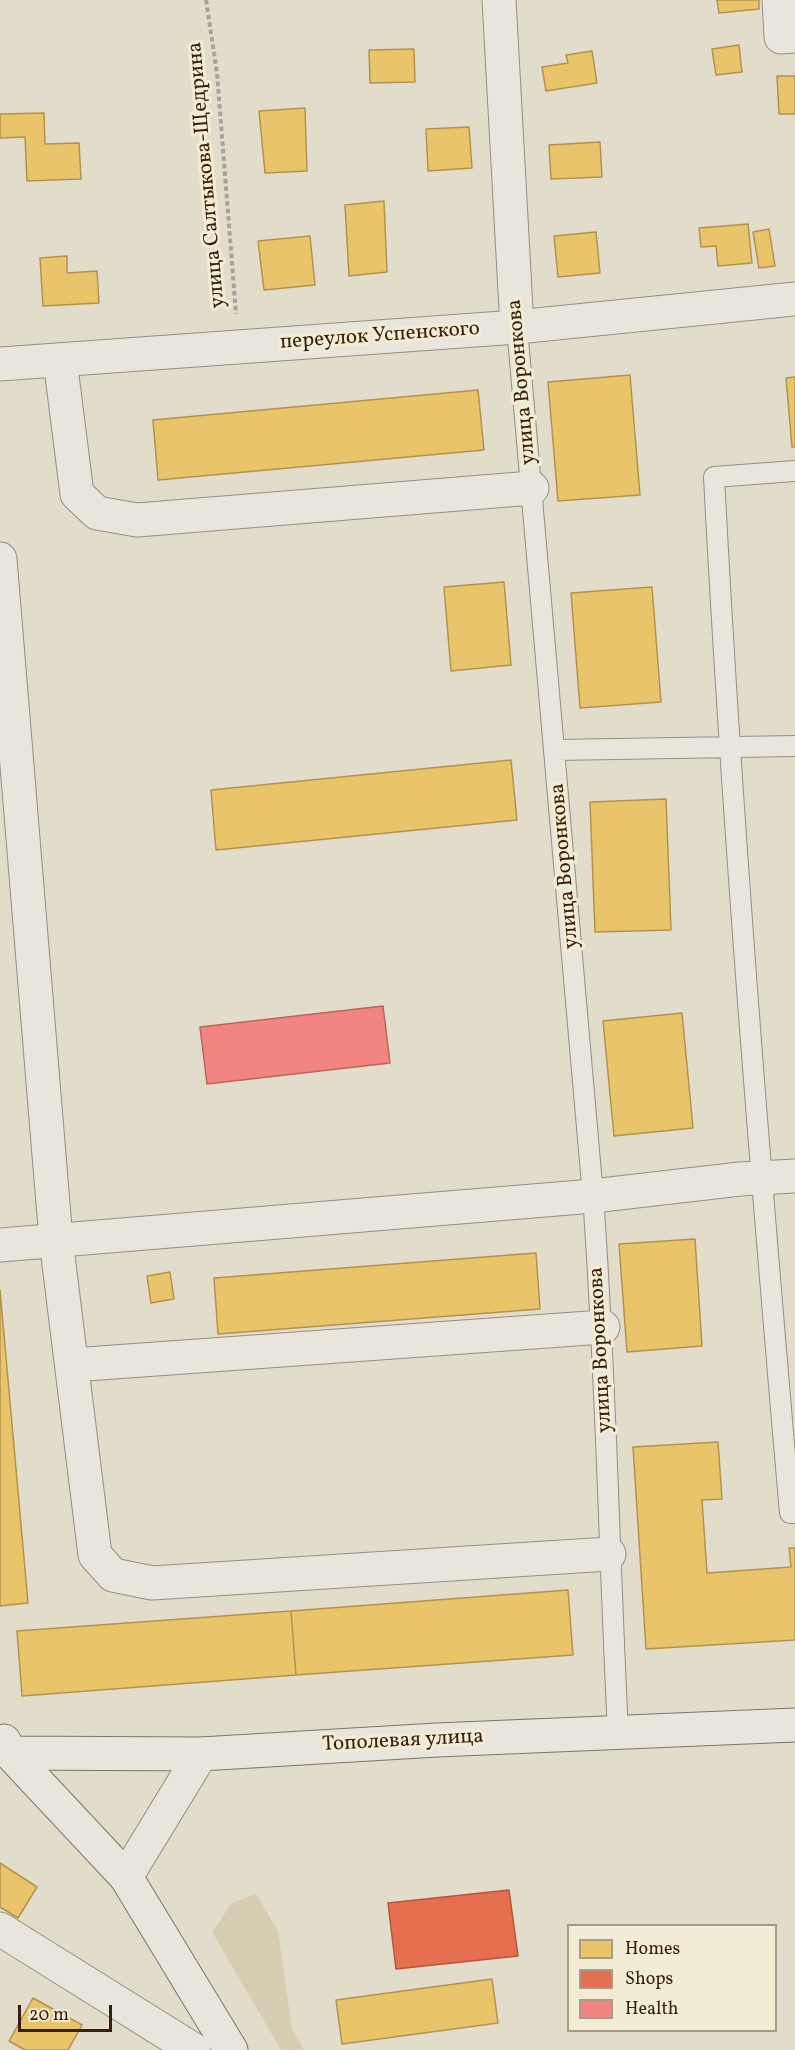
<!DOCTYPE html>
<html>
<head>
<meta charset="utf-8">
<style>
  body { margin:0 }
  #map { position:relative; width:795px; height:2050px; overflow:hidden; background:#e2dcca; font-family:Vollkorn,serif }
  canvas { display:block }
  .legend { position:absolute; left:567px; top:1924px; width:210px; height:108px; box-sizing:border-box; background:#f3ecd5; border:2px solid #a89a84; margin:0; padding:8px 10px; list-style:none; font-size:18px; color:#371f0b }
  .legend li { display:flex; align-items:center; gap:12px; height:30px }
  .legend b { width:30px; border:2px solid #a89a84 }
  .scale { position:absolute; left:18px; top:2005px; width:94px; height:27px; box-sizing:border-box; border:3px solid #371f0b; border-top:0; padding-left:8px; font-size:18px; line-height:21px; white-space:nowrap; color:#371f0b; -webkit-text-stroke:4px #f3ecd5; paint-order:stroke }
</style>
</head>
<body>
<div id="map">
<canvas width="795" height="2050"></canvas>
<ul class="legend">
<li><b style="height:16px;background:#e9c46a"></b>Homes</li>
<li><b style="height:16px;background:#e76f51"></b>Shops</li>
<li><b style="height:16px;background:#f28482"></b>Health</li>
</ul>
<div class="scale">20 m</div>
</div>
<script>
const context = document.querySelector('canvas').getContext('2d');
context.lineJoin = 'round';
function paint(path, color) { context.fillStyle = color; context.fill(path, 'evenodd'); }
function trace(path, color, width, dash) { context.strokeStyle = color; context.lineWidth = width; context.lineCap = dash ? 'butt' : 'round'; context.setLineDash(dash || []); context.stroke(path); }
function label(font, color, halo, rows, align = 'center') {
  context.font = font + ' Vollkorn,serif'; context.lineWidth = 6; context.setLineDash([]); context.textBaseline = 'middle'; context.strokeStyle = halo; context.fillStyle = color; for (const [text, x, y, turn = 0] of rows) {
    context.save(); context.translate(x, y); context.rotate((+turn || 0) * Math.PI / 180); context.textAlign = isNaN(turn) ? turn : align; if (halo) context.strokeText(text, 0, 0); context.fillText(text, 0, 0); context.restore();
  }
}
const green = new Path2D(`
  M256,1894L278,1931L292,2029L304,2050H281L212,1932L232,1903Z`);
const homes = new Path2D(`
  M717,0H759V9L719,13Z
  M739,45L742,72L716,75L712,49Z
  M414,49L415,82L370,83L369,50Z
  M592,51L597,83L546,91L542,67L568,63L566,55Z
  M777,76H795V114H779Z
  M305,108L307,171L265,173L259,111Z
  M44,113L45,144L79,143L81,179L27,181L25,137L0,138V114Z
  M469,127L472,168L428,171L426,129Z
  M600,142L602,177L551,179L549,145Z
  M384,201L387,272L349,276L345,205Z
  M748,224L752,263L718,266L716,246L701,247L699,228Z
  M769,229L775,266L759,268L753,232Z
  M596,232L600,273L558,277L554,236Z
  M310,236L315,285L264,290L258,241Z
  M67,256V273L97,271L99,303L43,306L40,258Z
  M630,375L640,495L558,501L548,382Z
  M795,377V447H792L786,378Z
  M478,390L484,450L158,480L153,420Z
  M504,582L511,665L451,671L444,587Z
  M652,587L661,702L580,708L571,593Z
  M511,760L517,820L216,850L211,790Z
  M666,799L671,930L595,932L590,802Z
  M682,1013L693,1128L614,1136L603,1021Z
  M695,1239L702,1346L627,1352L619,1244Z
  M536,1253L540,1309L218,1334L214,1278Z
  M170,1272L174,1299L151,1303L147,1276Z
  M0,1290L28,1603L0,1606Z
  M718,1442L722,1499L702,1500L707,1573L791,1567L789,1548H795V1640L646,1649L633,1447Z
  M568,1590L573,1655L296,1675L291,1611Z
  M291,1611L296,1675L22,1696L17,1631Z
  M0,1863L37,1887L18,1918L0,1907Z
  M492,1979L498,2023L342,2044L336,2000Z
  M33,1998L82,2025L68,2050H25L9,2041Z`);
const shops = new Path2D(`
  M509,1890L518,1956L396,1969L388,1903Z`);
const health = new Path2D(`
  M383,1006L390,1063L207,1084L200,1027Z`);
const path = new Path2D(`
  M206,0L217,73L236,314`);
const service = new Path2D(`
  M517,327L593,1196C606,1374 609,1553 618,1732
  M795,471L714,477C732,823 760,1168 790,1513H795
  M556,750L795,746`);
const minor = new Path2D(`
  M499,0L517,327
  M779,0L781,37L795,36
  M60,360L77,494L97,513L137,520L532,488
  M0,364L517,327L795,299
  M0,559L56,1240L95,1555L113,1575L152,1583L609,1554
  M0,1245L593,1196L740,1179L795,1176
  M72,1365L603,1327
  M0,1929L194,2050`);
const tertiary = new Path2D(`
  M126,1877L201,1754`);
const secondary = new Path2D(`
  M4,1741L10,1753L126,1877L231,2050
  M10,1753L201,1754L437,1740L795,1725`);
const streetNames = [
  ["улица Салтыкова-Щедрина",208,175,-95],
  ["переулок Успенского",380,337,-4],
  ["улица Воронкова",523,382,-95],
  ["улица Воронкова",566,866,-95],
  ["улица Воронкова",602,1350,-93],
  ["Тополевая улица",403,1742,-3]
];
paint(green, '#d6cdb3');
paint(homes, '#e9c46a');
trace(homes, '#b4924e', 1.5);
paint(shops, '#e76f51');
trace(shops, '#b2573c', 1.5);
paint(health, '#f28482');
trace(health, '#ba665e', 1.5);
trace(service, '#958e81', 22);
trace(minor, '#958e81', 35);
trace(tertiary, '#958e81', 35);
trace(secondary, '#7c7569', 35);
trace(path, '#a6a199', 4, [4.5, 3]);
trace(service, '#e8e5dc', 20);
trace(minor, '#e8e5dc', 33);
trace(tertiary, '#e8e5dc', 33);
trace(secondary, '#e8e5dc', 33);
label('21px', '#371f0b', '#f3ecd5', streetNames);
</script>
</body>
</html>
